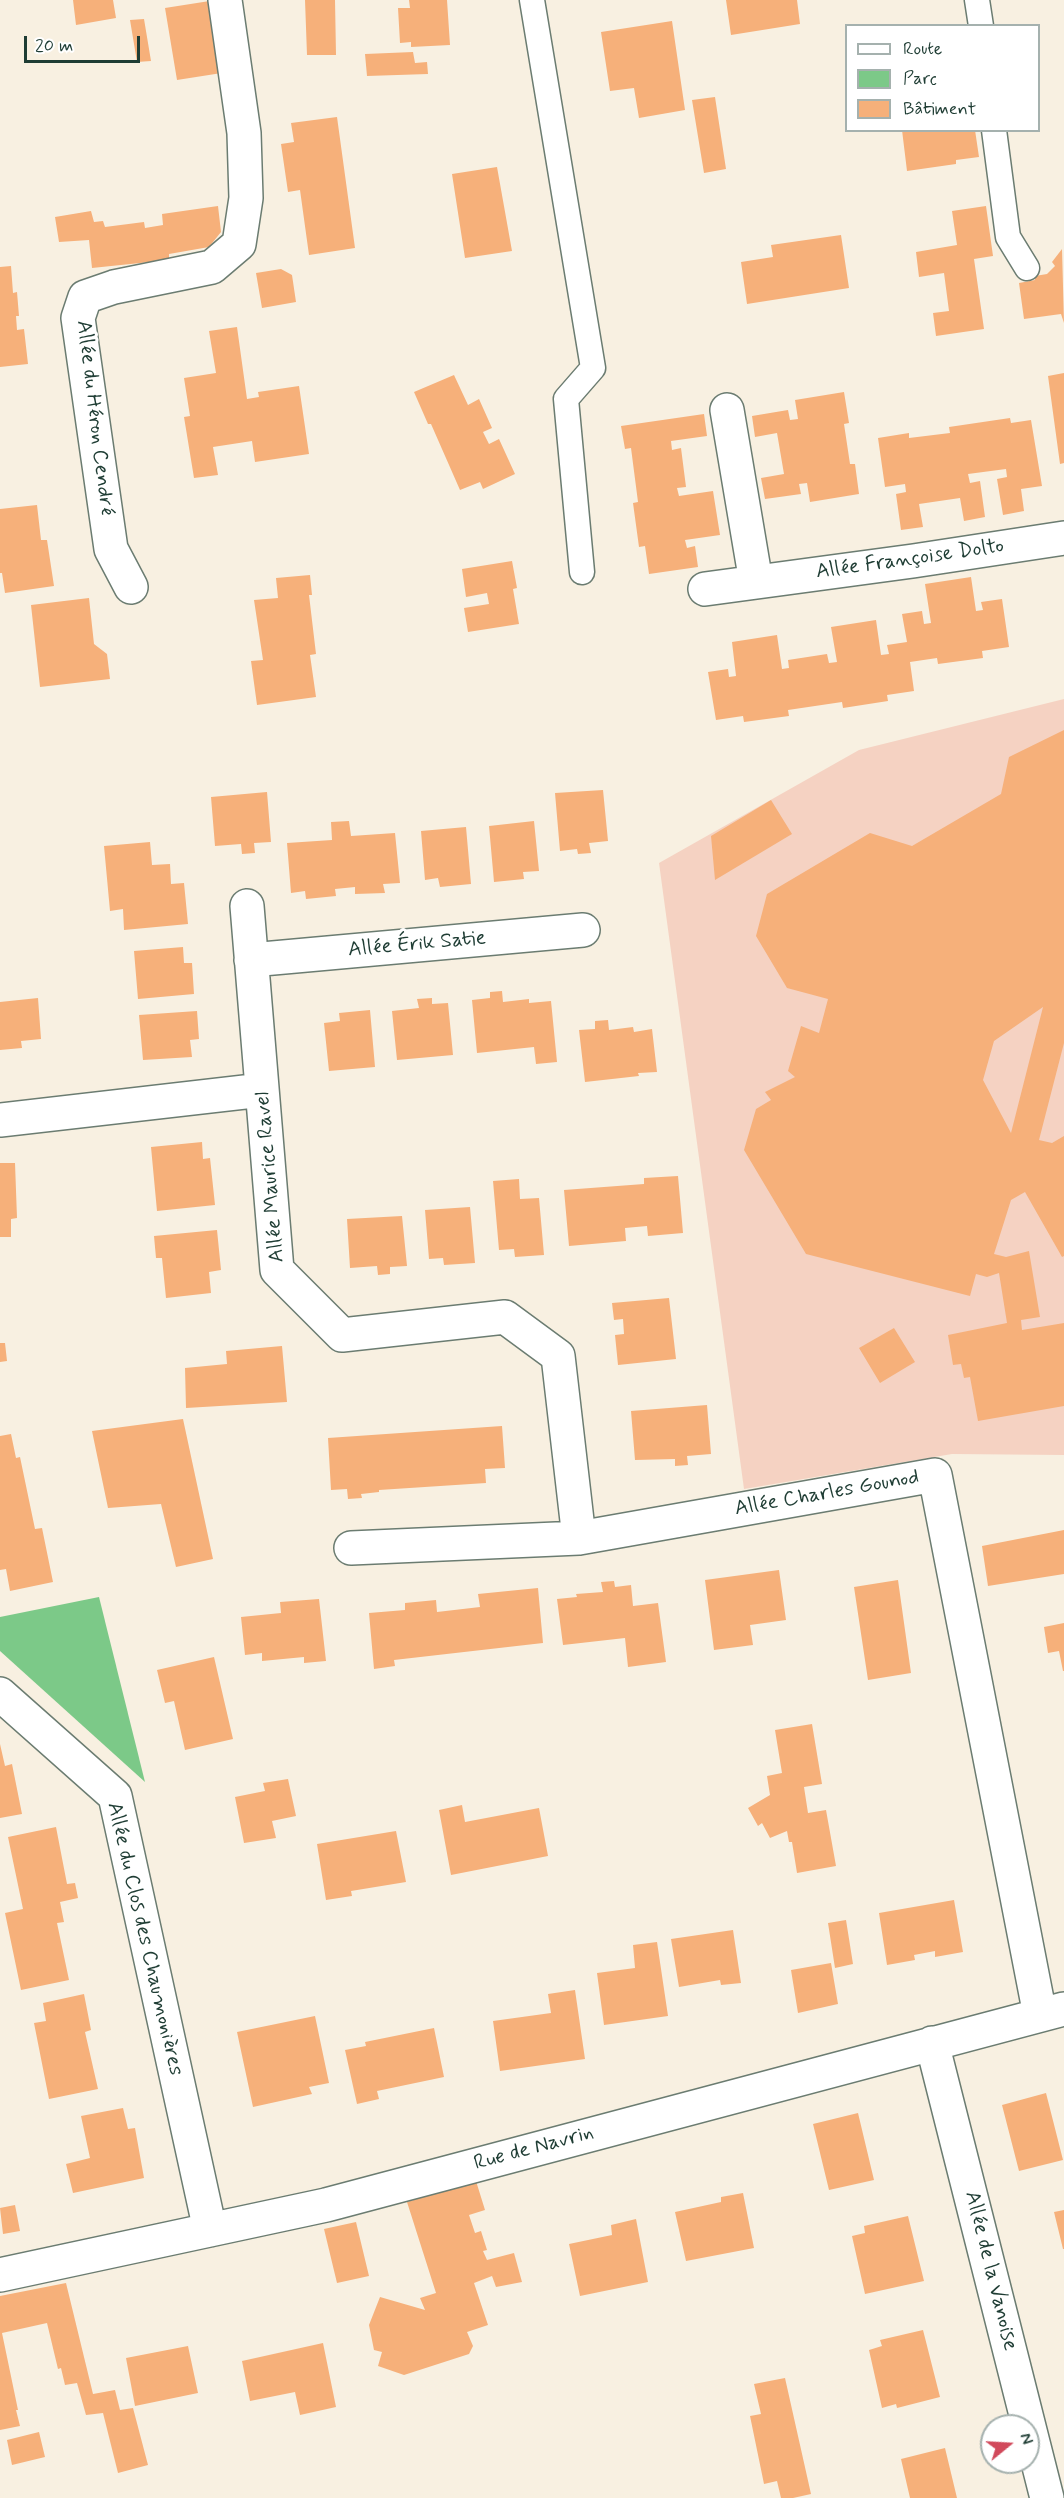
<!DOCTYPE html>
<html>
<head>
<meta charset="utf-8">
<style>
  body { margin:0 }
  #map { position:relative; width:1064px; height:2498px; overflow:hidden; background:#f8f0e1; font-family:Mynerve,sans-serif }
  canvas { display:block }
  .legend { position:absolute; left:845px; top:24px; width:195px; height:108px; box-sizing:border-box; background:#fff; border:2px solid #a5b1ae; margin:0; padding:8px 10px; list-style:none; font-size:18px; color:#1f3d34 }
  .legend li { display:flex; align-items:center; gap:12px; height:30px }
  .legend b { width:30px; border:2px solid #a5b1ae }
  .north { position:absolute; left:980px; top:2414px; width:60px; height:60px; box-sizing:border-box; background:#fff; border:2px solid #a5b1ae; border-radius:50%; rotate:72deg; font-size:16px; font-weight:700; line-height:24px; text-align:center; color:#1f3d34 }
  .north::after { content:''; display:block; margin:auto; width:21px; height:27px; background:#d1495b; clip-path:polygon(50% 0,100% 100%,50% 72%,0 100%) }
  .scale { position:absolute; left:24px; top:36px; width:116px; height:27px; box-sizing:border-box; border:3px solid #1f3d34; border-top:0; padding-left:8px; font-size:18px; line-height:21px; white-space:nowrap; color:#1f3d34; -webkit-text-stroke:4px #fff; paint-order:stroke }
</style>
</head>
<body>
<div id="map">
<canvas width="1064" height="2498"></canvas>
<ul class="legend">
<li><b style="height:8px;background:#fff"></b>Route</li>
<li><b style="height:16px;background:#7cc988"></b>Parc</li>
<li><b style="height:16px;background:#f6b07a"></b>Bâtiment</li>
</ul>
<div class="north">N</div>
<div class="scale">20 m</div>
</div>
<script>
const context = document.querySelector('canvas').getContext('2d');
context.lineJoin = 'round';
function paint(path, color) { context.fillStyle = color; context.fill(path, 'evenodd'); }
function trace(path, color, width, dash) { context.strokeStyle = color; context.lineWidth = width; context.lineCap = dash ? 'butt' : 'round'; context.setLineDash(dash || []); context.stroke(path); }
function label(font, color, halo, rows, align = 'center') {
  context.font = font + ' Mynerve,sans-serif'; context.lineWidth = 6; context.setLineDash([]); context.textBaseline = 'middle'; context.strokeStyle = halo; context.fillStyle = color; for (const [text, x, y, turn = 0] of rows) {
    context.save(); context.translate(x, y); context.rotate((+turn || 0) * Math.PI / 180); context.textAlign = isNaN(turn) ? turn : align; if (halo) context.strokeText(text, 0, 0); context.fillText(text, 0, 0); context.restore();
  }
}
const built = new Path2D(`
  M1064,699V1455L952,1454L744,1489L659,863L859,750Z`);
const green = new Path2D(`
  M99,1597L145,1782L0,1651V1617Z`);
const building = new Path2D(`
  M73,0H113L116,18L76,25Z
  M216,0L228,72L177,80L165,8Z
  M305,0H335L336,55H307Z
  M409,0H447L450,45L411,47V42L400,43L398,8H410Z
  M726,0H797L800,24L731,35Z
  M144,19L151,61L137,62L130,20Z
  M672,21L685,110L639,118L634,88L610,91L601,32Z
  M413,52L415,63L427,62L428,74L367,76L365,54Z
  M715,97L726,169L704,173L692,100Z
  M337,117L355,248L309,255L300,190L288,192L281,144L294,142L291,123Z
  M902,130H975L979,157L956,160V164L907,171Z
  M497,167L512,251L465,258L452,174Z
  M218,206L221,232L209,247L169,254V260L92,268L89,240L59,242L55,217L91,211L94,222L103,221L105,227L144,222L145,228L163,225L162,214Z
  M986,206L993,256L974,259L984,329L936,336L933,313L949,311L944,273L919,277L916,252L957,245L952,211Z
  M841,235L849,288L747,304L741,262L773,257L771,245Z
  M1062,249L1064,323L1061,314L1024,319L1019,283L1035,280V276L1047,274L1055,266L1052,262Z
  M11,266L13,293L17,292L19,316H16L17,330L24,329L28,364L0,367V267Z
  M281,269L292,275L296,302L262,308L256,273Z
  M237,327L247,399L259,397L258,392L299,386L309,454L255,462L252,441L213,447L218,475L194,478L184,417L190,416L184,378L216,373L209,331Z
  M1064,373V463L1060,464L1048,376Z
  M454,375L468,405L479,399L492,428L483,432L489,444L499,439L515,474L483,489L480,482L460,490L431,424H428L414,392Z
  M844,392L849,423L844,424L850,464H855L859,494L810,502L807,483L799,484L801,494L765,499L761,478L784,474L777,433L755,437L752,416L788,410L790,420L798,419L795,400Z
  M704,414L707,436L671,441L672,450L681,448L686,487L677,488L679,496L713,491L720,535L685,540L687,548L695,546L698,567L649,574L645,546L639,547L633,503L638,502L631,448L625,449L621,426Z
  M1010,418L1011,423L1031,420L1042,486L1021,489L1024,511L1003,515L997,479L1007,477L1006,469L968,474L970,483L980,481L985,517L964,521L960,498L919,504L923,527L901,530L896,494L906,492L905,484L885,487L878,438L909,433V438L950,433L949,427Z
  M37,505L41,540H47L54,586L5,593L2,573H0V509Z
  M512,561L517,588L513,589L519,624L468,632L464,608L489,604L487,593L466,597L462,569Z
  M310,575L312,595H309L316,654L310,655L316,697L257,705L251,661L263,660L254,600L278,598L276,578Z
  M971,577L976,611L983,610L981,602L1002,599L1009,647L982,651L983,658L938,664L937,658L910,662L914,691L887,695L888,701L843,708L842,702L788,710L789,716L744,722L743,716L716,720L708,672L728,669L729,677L736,676L732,642L777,635L782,669L789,668L788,660L827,654L829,663L837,662L831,627L876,620L881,655L889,654L887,645L907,642L902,614L922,611L924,624L931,623L925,584Z
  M89,598L94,644L107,654L110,679L40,687L31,605Z
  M1064,730V1043L1039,1140L1052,1143L1064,1136V1256L1062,1257L1025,1192L1011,1200L994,1254L1006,1257L1029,1251L1040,1317L1021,1320L1022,1330L1064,1323V1406L978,1421L970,1377L964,1378L961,1364L953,1365L948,1335L1007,1323L999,1273L987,1277L976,1274L970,1296L806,1254L744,1150L756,1109L771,1100L765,1092L795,1077L788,1071L801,1026L819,1033L828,999L787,988L756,936L767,894L870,833L912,846L1001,794L1009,757ZM1043,1007L1011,1133L983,1080L994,1041Z
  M603,790L608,841L589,843L591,853L578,854L577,849L560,851L555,793Z
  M267,792L271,842L254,843L255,853L242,854L241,844L215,846L211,797Z
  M771,800L792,834L715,880L711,836Z
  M349,821L351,836L395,833L400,883L383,884L385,893L355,894V887L335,889L336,896L306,899L305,891L291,893L287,843L332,840L331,822Z
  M534,821L539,871L523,872L524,879L494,882L489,826Z
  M466,827L471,884L440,887L438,878L425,880L421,831Z
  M150,842L152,865L170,864L171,884L184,883L188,924L124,930L123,909L110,911L104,846Z
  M183,947L184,963H192L194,994L138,999L134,951Z
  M502,991L503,1002L529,999V1003L551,1001L557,1062L536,1064L534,1047L477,1053L472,1000L490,998V992Z
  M38,998L41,1039L21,1041L22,1048L0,1050V1002Z
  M432,998V1004L448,1003L453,1055L397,1060L392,1011L419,1008L417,999Z
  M370,1010L375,1067L329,1071L324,1023L340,1021L339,1013Z
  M197,1011L199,1039L190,1040L192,1057L143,1060L139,1015Z
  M608,1020L609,1030L633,1027L634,1032L652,1029L657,1072L638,1073L639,1076L585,1082L579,1030L595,1029V1021Z
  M202,1142L203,1159L210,1158L215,1205L157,1211L151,1147Z
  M0,1163H15L17,1218L11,1219V1237H0Z
  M678,1176L683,1233L648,1236L647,1226L625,1228L626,1241L569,1246L564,1190L644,1184V1178Z
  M519,1179L520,1199L539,1198L544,1255L515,1257L514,1249L499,1250L493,1181Z
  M470,1207L475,1263L444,1265L443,1258L429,1259L425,1210Z
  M402,1216L407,1266L390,1267V1274L378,1275L377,1266L350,1268L347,1219Z
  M217,1230L221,1270L209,1272L211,1293L166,1298L162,1258H156L154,1236Z
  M669,1298L676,1359L618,1365L615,1335L624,1334L623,1319L614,1320L612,1303Z
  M894,1328L915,1362L880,1383L859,1348Z
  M0,1343H5L7,1361L0,1362Z
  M282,1346L287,1402L186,1408L185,1368L227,1364L226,1351Z
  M707,1405L711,1454L687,1456L688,1465L675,1466V1459L635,1460L631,1411Z
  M183,1419L213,1559L176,1567L161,1504L108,1508L92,1431Z
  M502,1426L505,1468L485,1469L486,1483L379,1490V1492L361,1494L362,1498L348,1499L347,1489L331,1490L328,1438Z
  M11,1434L16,1458L20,1457L35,1529L42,1528L53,1582L10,1591L6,1569L0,1570V1436Z
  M1064,1530V1574L988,1586L982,1546Z
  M779,1570L786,1620L750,1625L753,1645L714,1650L705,1580Z
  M898,1580L911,1673L868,1680L854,1587Z
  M614,1581L615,1587L631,1585L633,1606L658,1603L666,1662L628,1667L625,1638L563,1645L557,1599L577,1597L576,1594L603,1592L601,1582Z
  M538,1588L543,1643L394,1660L395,1666L374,1669L369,1613L405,1610V1603L436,1600L437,1612L480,1607L478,1594Z
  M319,1599L326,1661L304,1663V1657L262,1661V1653L245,1655L241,1617L281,1613L280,1602Z
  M1064,1623V1671H1063L1059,1651L1048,1653L1044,1627Z
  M214,1657L233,1739L185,1750L174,1701L165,1703L157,1670Z
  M812,1724L822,1784L804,1787L808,1813L826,1810L836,1866L797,1873L792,1842H789L787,1831L770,1838L762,1823L758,1826L748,1808L770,1795L767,1776L782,1773L775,1730Z
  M0,1744L5,1766L12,1764L22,1814L0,1818Z
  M288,1779L296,1816L272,1821L276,1838L244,1843L235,1797L265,1791L263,1783Z
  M462,1805L465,1822L539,1808L548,1856L451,1875L439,1810Z
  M56,1827L67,1884L75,1883L78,1898L60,1902L64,1922L57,1923L69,1980L21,1990L5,1913L23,1909L8,1837Z
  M396,1831L406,1882L351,1891L352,1896L326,1900L317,1844Z
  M954,1900L963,1952L935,1957V1951L914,1955L915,1960L887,1965L879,1913Z
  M846,1920L853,1964L835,1968L828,1923Z
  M733,1930L741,1983L721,1985L720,1980L679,1987L671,1939Z
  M657,1942L668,2016L604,2025L597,1973L635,1968L633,1945Z
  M831,1963L838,2004L798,2013L791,1970Z
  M575,1990L585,2059L500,2071L493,2021L551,2013L548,1994Z
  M84,1994L91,2030L85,2032L98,2089L49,2099L34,2023L46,2021L43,2003Z
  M315,2016L329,2083L309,2087L312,2094L253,2107L237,2032Z
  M434,2028L444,2077L377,2091L379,2099L357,2104L345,2050L366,2046L365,2042Z
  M1046,2093L1063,2160L1019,2171L1002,2105Z
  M123,2108L128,2129L135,2128L144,2178L73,2193L66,2164L90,2158L81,2116Z
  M858,2113L874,2180L829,2190L813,2124Z
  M476,2181L485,2210L469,2215L475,2233L481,2231L487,2250L483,2251L487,2260L514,2253L522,2282L496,2287L492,2276L474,2283L488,2325L467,2332L473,2346L469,2354L404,2375L378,2366L382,2352L374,2350L369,2325L380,2297L425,2310L420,2298L436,2293L407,2202Z
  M743,2193L754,2248L686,2261L675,2212L721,2202V2197Z
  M15,2205L20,2231L3,2234L0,2208Z
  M1064,2210V2249H1063L1054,2212Z
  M908,2216L924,2281L865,2294L852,2236L865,2233L864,2226Z
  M636,2219L648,2282L580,2296L569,2244L612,2235L611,2225Z
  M356,2222L369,2276L337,2283L324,2229Z
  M66,2283L93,2394L115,2390L120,2410L133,2408L148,2465L118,2473L103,2413L86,2415L77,2383L65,2385L61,2368L58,2369L47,2323L2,2333L18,2410H16L20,2426L0,2430V2296Z
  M923,2330L940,2397L897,2408L896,2404L882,2408L869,2350L882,2346L880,2340Z
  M323,2343L336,2407L300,2415L295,2392L250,2401L242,2361Z
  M188,2346L198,2393L135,2406L126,2358Z
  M785,2378L811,2494L793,2498H781L777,2481L764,2484L750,2416L761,2414L754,2384Z
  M39,2432L45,2457L12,2465L7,2440Z
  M945,2448L957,2498H910L901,2459Z`);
const lane = new Path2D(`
  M532,0L593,368L566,399L582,572
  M977,0L981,26
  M994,130L1008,237L1027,268`);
const street = new Path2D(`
  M727,410L756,582
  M131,587L111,549L78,318L85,297L114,287L212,267L239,244L246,198L244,133L225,0
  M705,589L913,561L1064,538
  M247,906L277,1270L342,1335L505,1317L558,1356L579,1538
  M251,960L583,930
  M0,1120L262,1090
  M351,1548L579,1538L935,1475L1040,2015
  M0,1694L115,1796L210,2230
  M932,2043L1047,2498
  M0,2275L326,2205L1064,2009`);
const streetNames = [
  ["Allée du Héron Cendré",94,418,83],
  ["Allée Françoise Dolto",910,560,-8],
  ["Allée Érik Satie",417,945,-5],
  ["Allée Maurice Ravel",271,1177,-95],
  ["Allée Charles Gounod",827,1494,-10],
  ["Allée du Clos des Chaumonières",144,1939,77],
  ["Rue de Navrin",534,2149,-15],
  ["Allée de la Vanoise",990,2271,76]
];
paint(built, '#f5d2c2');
paint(green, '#7cc988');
paint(building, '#f6b07a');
trace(lane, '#6b7c71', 27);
trace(street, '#6b7c71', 36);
trace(lane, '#fff', 24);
trace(street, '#fff', 33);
label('21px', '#1f3d34', '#fff', streetNames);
</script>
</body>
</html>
